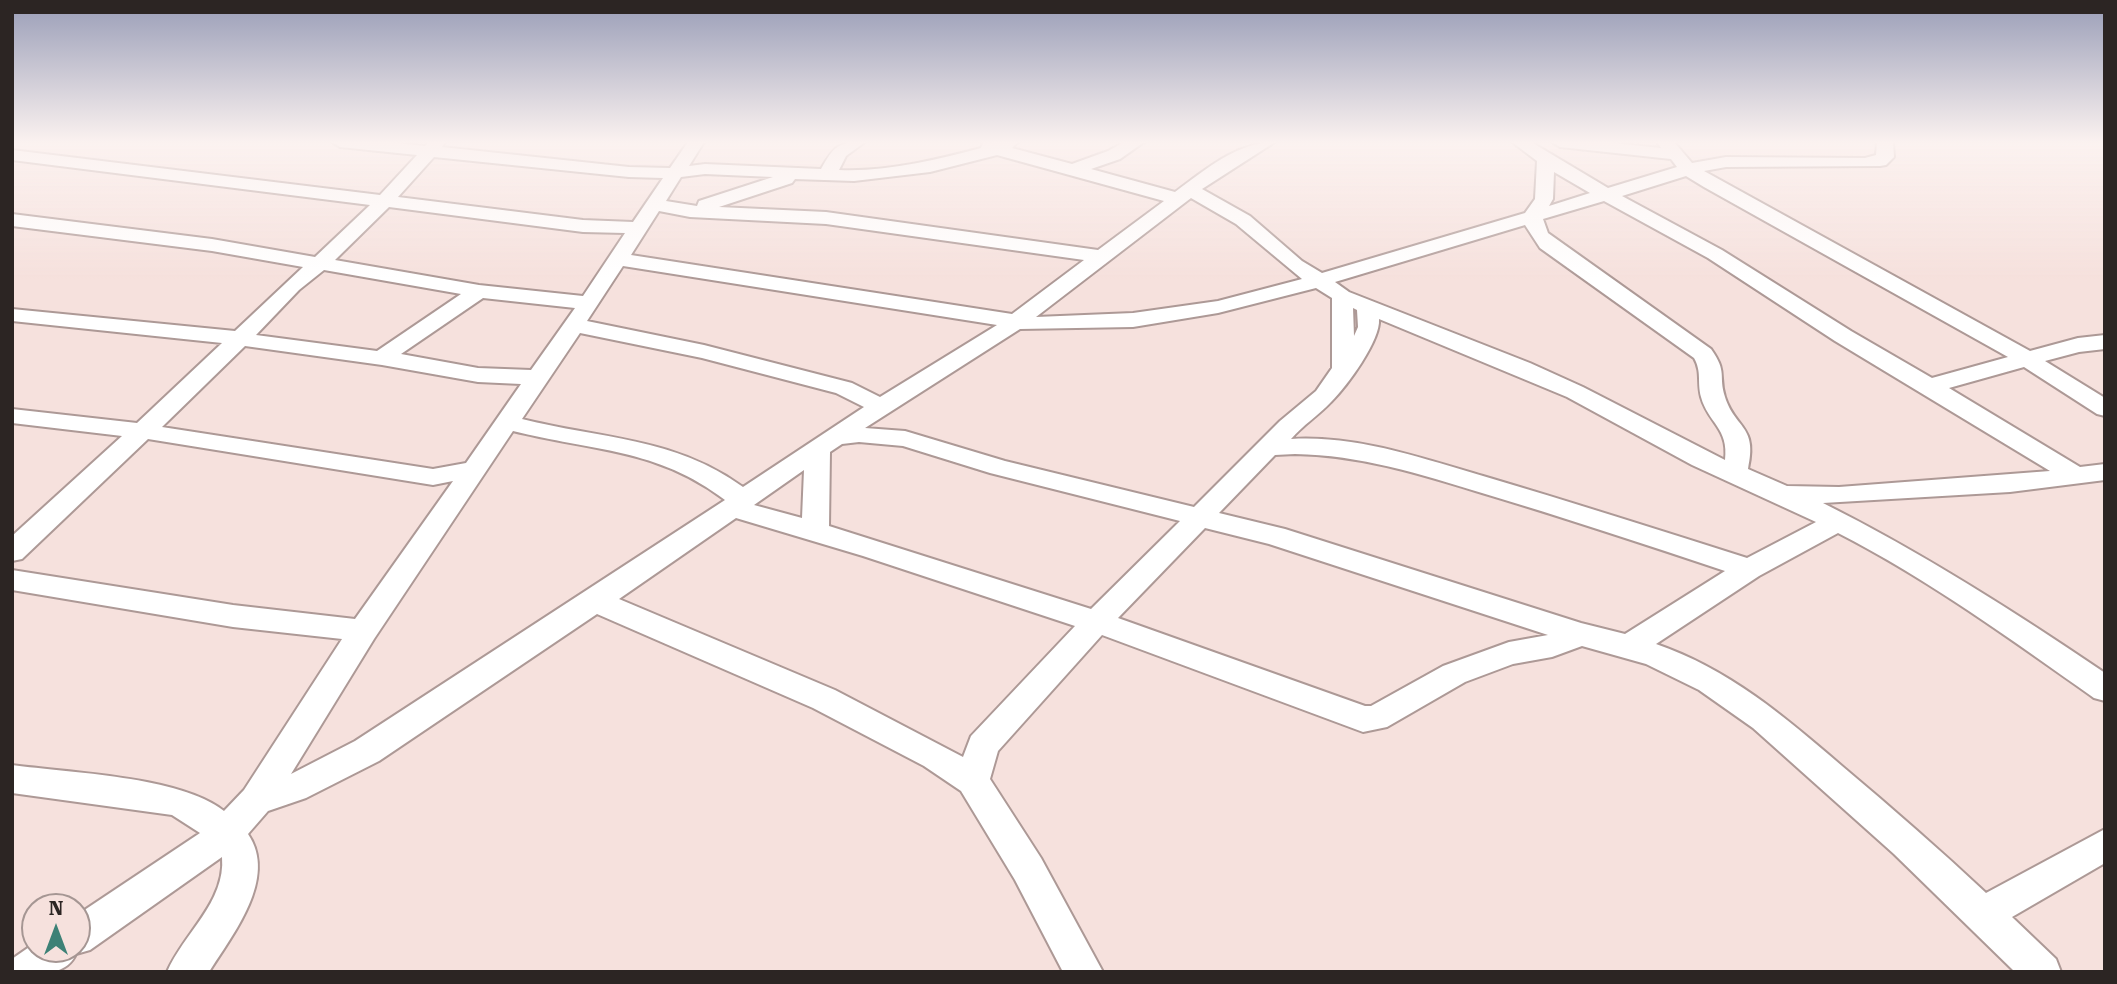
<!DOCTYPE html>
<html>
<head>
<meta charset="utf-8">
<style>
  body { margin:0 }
  #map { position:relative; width:2117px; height:984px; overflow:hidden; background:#f6e1dd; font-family:"Roboto Serif",serif }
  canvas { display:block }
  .frame { position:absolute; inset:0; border:14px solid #2c2523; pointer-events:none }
  .north { position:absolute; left:21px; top:893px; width:70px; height:70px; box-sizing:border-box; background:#f6e1dd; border:2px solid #a59693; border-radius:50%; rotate:0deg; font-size:19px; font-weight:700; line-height:28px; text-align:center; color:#2c2523 }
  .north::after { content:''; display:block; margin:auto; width:24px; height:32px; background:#3d8176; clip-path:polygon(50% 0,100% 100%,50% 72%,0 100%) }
</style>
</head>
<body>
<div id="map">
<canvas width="2117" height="984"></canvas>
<div class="frame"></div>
<div class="north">N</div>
</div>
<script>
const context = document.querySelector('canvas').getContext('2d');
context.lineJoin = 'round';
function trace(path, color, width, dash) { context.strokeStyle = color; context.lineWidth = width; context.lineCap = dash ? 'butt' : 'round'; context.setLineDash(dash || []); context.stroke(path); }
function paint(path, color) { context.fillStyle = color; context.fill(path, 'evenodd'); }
const minor = new Path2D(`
  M332,142H386L425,146L429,142H445L442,147L629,167L670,168L688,142H704L689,166L705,164L821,169C834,146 838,142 865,142L846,156L839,170C887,172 935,160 981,148L983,143L1018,142L1012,148L1072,164L1108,151L1124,142H1144L1120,159L1091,169L1175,192C1205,170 1237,142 1275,142L1202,189L1250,216L1302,261L1322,273L1525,213L1535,199L1537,161L1512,142H1531L1608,188L1677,167L1671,159L1560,147L1552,142H1603L1661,148L1657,142H1674L1692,163L1726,157L1865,158L1876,155L1877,142H1893L1894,157L1886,165L1880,166L1726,167L1704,171L2030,351L2078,338L2105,335V349L2079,352L2045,361L2105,398V416L2097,414L2024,367L1949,388L2080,467L2105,464V480L2010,492L1823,503C1921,552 2014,611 2105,673V701L2094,698C2012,640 1928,579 1838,533L1759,576L1656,644C1729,669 1785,717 1842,766C1891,807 1939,849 1986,893L2105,829V863L2012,917L2056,959L2061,972H2015L1894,854L1753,728L1699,690L1646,664L1582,646L1552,657L1513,664L1465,682L1387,727L1363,732L1102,635L998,751L990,779L1041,858L1103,972H1063L1015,880L961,791L924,766L813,708L597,614L379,761L306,798L268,811L248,834C278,878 233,934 209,972H167C183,934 226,902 222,857L90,950L76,954C65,979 34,972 12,972V959L35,943V949H77V915L200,833L172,815L12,793V765C70,773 180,776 224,811L244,790L342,639L233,627L12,590V570L233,605L355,619L453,481L433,485L148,439L22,559L12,561V536L122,436L12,423V409L137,423L222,343L12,321V309L235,331L303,267L212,251L12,226V214L212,239L315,257L370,205L12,160V150L380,195L417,155L340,147ZM997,155L1164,201L1098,250L826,212L719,207L792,183L795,179L854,181L930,172ZM434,157L629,177L663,178L633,222L583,220L398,197ZM1554,172L1590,193L1549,206L1553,199ZM705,174L773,177L699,201L697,206L666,201L681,177ZM1686,176L1704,187L2008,357L1932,378L1851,331L1722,250L1622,196ZM1191,198L1236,224L1302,279L1218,301L1133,313L1036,317ZM1604,201L1708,258L1835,341L2050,471L1839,487L1787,486L1748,469C1758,425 1735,429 1725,397C1718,375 1728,373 1711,349L1548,233L1543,219ZM389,207L583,232L625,233L583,296L479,285L335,260ZM659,211L690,217L826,224L1084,260L1012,314L631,255ZM1525,225L1540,248L1694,358C1702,372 1697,382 1701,397C1708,423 1729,428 1725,460L1583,387L1530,363L1349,292L1335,282ZM623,266L997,325L880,397L852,383L704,345L587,321ZM324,270L461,294L377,351L256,335L299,290ZM1316,288L1332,298V368L1316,391L1280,421L1194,507L1005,461L905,431L865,428L1020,329L1133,327L1218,313ZM483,298L575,308L531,370L478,368L401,354ZM1353,308L1357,310L1358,327L1354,336ZM1379,319L1567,397L1692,465L1816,522L1747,558C1659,530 1571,502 1483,476C1421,458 1356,435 1291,439C1303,425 1319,415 1331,402C1347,386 1381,340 1379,319ZM580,333L702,358L836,393L864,407L743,487C674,437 601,439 522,419ZM245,346L382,365L478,382L521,384L466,463L433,469L162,427ZM513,431C592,451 657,448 725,500L355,741L291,774L374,639ZM859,442L903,446L990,473L1180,521L1091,609L829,526L830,452L842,444ZM1295,454C1360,455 1420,474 1482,493C1563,517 1644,544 1725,571L1625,634L1581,623L1285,529L1219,513L1275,455ZM804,470L802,518L754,505ZM736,518L863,556L1075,626L971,736L963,757L835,690L619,599ZM1205,528L1269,544L1548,635L1509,642L1443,666L1371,706H1365L1118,618Z`);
trace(minor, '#ad9996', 4);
paint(minor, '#fff');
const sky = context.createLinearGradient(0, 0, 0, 279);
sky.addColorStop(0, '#999db7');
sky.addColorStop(0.51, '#fbf2f0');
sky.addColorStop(1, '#fbf2f000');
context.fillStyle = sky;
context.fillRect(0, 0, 2117, 279);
</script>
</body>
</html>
